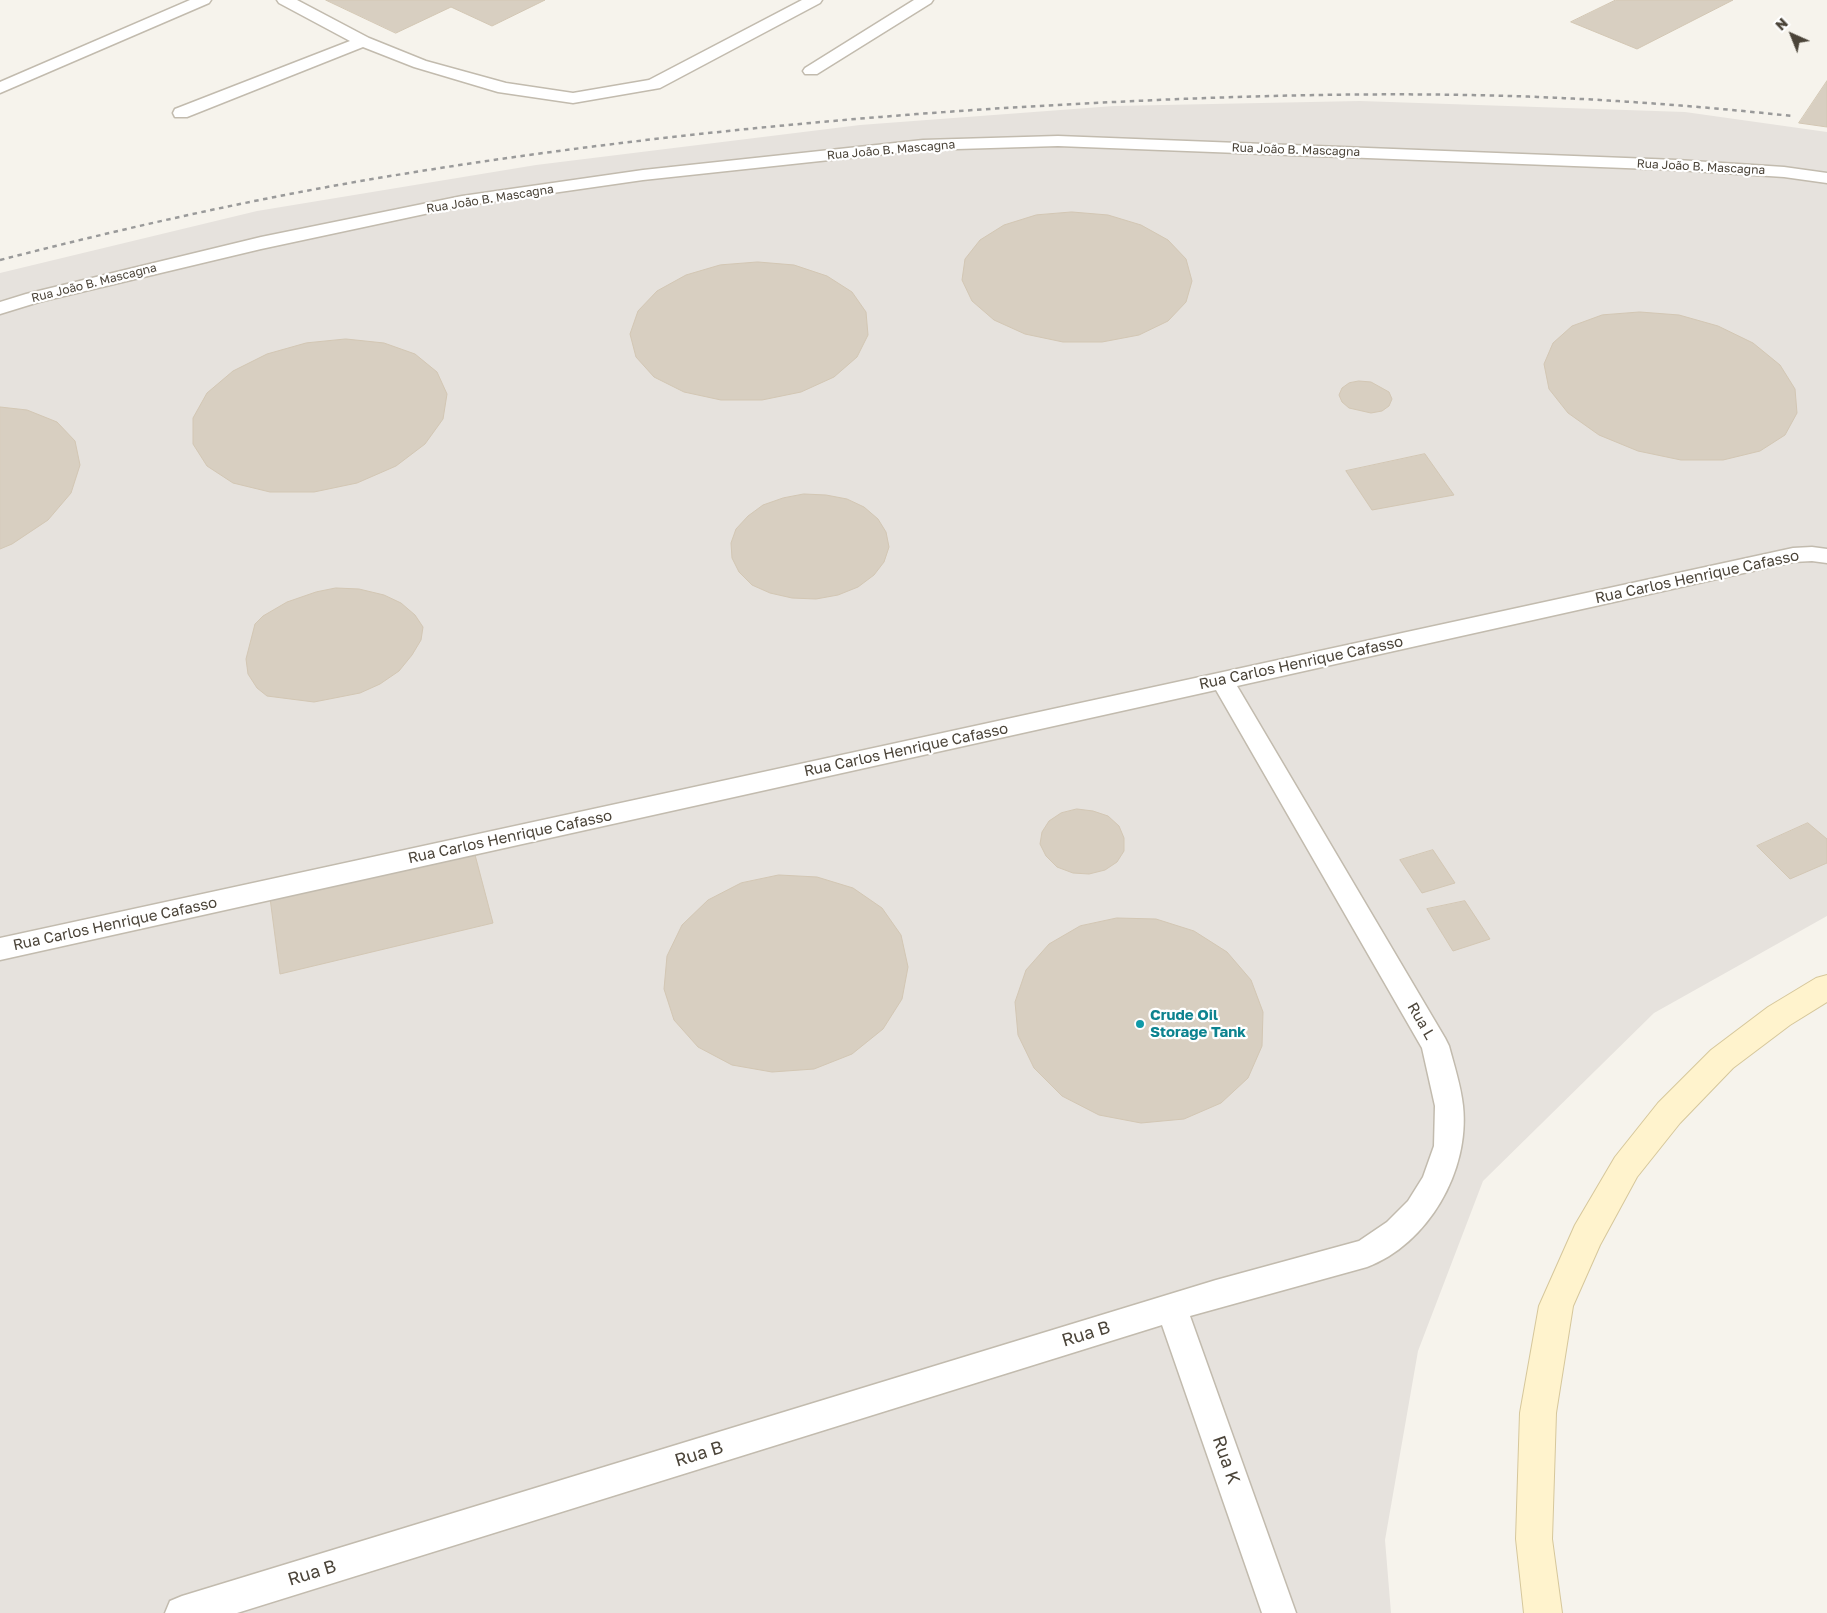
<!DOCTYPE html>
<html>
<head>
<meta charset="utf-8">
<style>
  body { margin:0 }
  #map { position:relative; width:1827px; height:1613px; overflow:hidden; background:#f6f3ec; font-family:"Golos Text",sans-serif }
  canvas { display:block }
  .north { position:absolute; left:1767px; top:10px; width:50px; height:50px; -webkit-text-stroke:4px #fff; paint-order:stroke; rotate:316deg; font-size:14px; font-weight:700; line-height:20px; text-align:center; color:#4b4439 }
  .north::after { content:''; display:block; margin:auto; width:18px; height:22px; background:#4b4439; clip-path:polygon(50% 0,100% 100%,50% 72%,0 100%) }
</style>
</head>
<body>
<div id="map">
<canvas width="1827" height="1613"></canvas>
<div class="north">N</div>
</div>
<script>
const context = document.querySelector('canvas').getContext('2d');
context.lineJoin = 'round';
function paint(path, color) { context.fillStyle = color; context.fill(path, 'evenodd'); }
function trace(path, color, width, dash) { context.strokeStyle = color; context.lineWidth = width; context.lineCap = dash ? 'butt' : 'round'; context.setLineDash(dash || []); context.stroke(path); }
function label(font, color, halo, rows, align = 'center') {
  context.font = font + ' "Golos Text",sans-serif'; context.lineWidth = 4.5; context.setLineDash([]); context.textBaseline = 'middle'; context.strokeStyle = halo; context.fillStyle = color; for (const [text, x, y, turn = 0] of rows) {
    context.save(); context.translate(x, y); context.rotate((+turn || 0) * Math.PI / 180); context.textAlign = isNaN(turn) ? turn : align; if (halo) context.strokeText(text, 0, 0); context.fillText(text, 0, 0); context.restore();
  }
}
const industrial = new Path2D(`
  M1360,101L1685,112L1827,132V916L1654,1013L1483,1181L1418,1351L1385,1540L1391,1613H0V273L257,211L536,165L860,125L1114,106Z`);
const building = new Path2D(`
  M326,0H545L492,26L451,7L396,33Z
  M1616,0H1733L1637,49L1571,22Z
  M1827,81V127L1799,123Z
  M1072,212L1108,215L1141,225L1168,240L1186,259L1192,281L1186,302L1168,321L1139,335L1102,342H1063L1025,334L994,320L972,301L962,280L965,259L980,240L1004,225L1036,215Z
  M758,262L794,265L827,276L852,292L866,312L868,335L857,357L834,377L801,392L762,400H721L684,392L654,377L636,357L630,334L638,311L657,291L686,275L720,265Z
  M1640,312L1679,315L1718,326L1753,343L1780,365L1795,389L1797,413L1785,435L1760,451L1723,460H1681L1638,451L1599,435L1568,413L1549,389L1544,364L1553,343L1572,326L1602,315Z
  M346,339L384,343L415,354L437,372L447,394L443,419L425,444L396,466L357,483L314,492H270L233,483L207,466L193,444V418L207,393L233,371L267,354L306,343Z
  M1359,381L1371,382L1389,392L1392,399L1389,406L1382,411L1371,413L1349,408L1342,402L1339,395L1342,388L1349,383Z
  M0,407L27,410L57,422L75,441L80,465L71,493L48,520L12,544L0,549Z
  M1425,454L1454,495L1372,510L1346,471Z
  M804,494L826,495L847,499L864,507L878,519L886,532L889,547L884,562L874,575L858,587L838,595L816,599L792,598L770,593L752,585L739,572L732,558L731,543L736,529L748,516L763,505L783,498Z
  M336,588L359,589L384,595L401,603L415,615L423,627L421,640L412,655L399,671L380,684L360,693L314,702L267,696L257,688L248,674L246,659L255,624L263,616L287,602L316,592Z
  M1077,809L1093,811L1108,816L1119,826L1124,838V851L1117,862L1105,870L1089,874L1073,873L1057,867L1046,856L1040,844L1042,832L1049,821L1061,813Z
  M1808,823L1827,839V863L1790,879L1757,846Z
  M1433,850L1455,883L1422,893L1400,860Z
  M474,851L493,923L280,974L270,898Z
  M779,875L817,877L853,888L882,908L901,935L908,967L902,999L883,1029L852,1054L814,1069L772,1072L732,1065L698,1047L674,1020L664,989L667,956L682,925L708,900L741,883Z
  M1465,901L1490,939L1453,951L1427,909Z
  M1117,918L1156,919L1194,931L1227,952L1251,980L1263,1012L1262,1046L1248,1078L1221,1103L1184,1119L1141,1123L1099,1115L1062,1096L1034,1068L1018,1035L1015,1002L1026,970L1049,944L1080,926Z`);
const lane = new Path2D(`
  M190,0H211L209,3L0,93V82Z
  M277,0H297L369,38L426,61L506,83L573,93L649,80L802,0H822L820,3L660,88L573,103L498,92L414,67L363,47L187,117H175L173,113L175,109L350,41L279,3Z
  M914,0H933L931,3L817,74H805L803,71L805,68Z
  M1058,136L1677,160L1784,167L1827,173V183L1784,177L1677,170L1058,146L923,150L643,180L462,206L261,249L39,302L0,314V302L26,294L261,237L462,196L643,170L923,140Z
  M1812,547L1827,549V563L1812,561L1793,562L1237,686L1445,1038L1449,1046C1454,1065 1461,1086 1463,1106C1470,1171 1428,1244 1367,1267L1190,1316L1296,1613H1262L1162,1325L237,1613H165L170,1601L182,1596L1216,1280L1359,1241L1387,1222L1408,1201L1423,1177L1434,1146L1435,1106L1422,1048L1216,690L0,960V938L1793,548Z`);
const secondary = new Path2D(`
  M1827,975V1002L1790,1025L1733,1068L1680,1123L1637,1177L1600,1245L1573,1306L1556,1413L1552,1539L1562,1613H1524L1516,1539L1520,1413L1539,1306L1575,1225L1615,1157L1658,1103L1711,1050L1768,1007L1816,978Z`);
const rail = new Path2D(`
  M0,260C117,230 235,203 355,182C569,145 786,122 1004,108C1172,98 1342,91 1511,96C1605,99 1699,106 1792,116`);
const markers = [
  [1140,1024,5,"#0f9aa8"]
];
const farStreetnames = [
  ["Rua João B. Mascagna",891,150,-5],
  ["Rua João B. Mascagna",1296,150,2],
  ["Rua João B. Mascagna",1701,167,3],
  ["Rua João B. Mascagna",490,199,-9],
  ["Rua João B. Mascagna",94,283,-14]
];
const streetNames = [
  ["Rua Carlos Henrique Cafasso",1697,577,-12],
  ["Rua Carlos Henrique Cafasso",1301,663,-12],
  ["Rua Carlos Henrique Cafasso",906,750,-12],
  ["Rua Carlos Henrique Cafasso",510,837,-12],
  ["Rua Carlos Henrique Cafasso",115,924,-12],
  ["Rua L",1421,1021,60]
];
const cultureNames = [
  ["Crude Oil",1150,1015],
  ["Storage Tank",1150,1032]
];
const nearStreetnames = [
  ["Rua B",1086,1334,-17],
  ["Rua B",699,1454,-17],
  ["Rua K",1226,1460,71],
  ["Rua B",312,1573,-17]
];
paint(industrial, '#e6e2dd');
paint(building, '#d8cfc1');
trace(building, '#d3c7b4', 1);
trace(lane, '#c2bbae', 3);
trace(secondary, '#d6c79b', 2);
paint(lane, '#fff');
paint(secondary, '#fff3cd');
trace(rail, '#9a9a9a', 2.5, [4.5, 4.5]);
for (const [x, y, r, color] of markers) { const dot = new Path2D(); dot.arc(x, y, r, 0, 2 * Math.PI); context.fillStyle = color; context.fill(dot); trace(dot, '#fff', 2); }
label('12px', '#4b4439', '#fff', farStreetnames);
label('15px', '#4b4439', '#fff', streetNames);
label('bold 15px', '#0d838f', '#fff', cultureNames, 'left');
label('18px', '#4b4439', '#fff', nearStreetnames);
</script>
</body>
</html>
